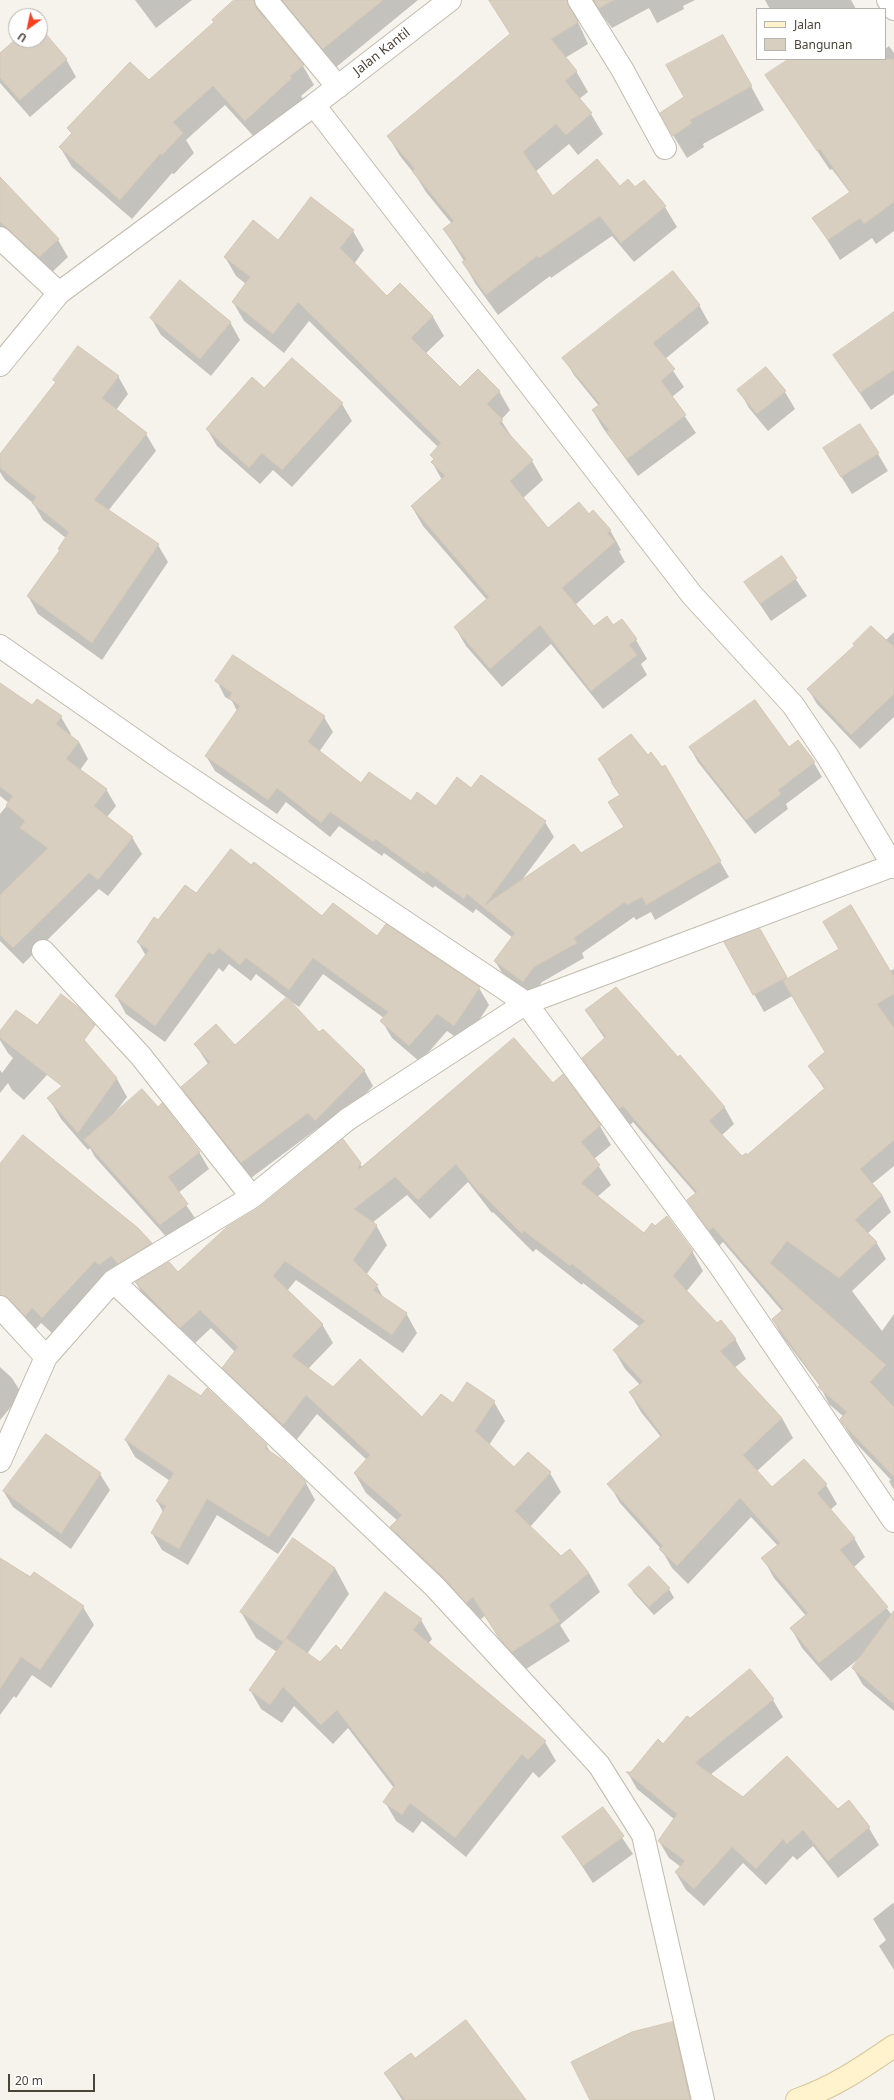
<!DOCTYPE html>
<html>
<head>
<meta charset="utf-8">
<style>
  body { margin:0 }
  #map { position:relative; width:894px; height:2100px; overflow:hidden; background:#f6f3ec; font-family:"Noto Sans",sans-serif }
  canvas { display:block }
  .legend { position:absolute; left:756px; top:8px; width:130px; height:52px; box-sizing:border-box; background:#fff; border:1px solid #b7b4b0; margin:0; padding:5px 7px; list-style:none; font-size:12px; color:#4b4439 }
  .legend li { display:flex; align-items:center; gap:8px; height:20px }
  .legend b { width:20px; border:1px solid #b7b4b0 }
  .north { position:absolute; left:8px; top:8px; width:40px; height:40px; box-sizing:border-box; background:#fff; border:1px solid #b7b4b0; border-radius:50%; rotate:213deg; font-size:11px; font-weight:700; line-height:16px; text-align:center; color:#4b4439 }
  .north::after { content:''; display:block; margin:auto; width:14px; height:18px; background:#fc3f1d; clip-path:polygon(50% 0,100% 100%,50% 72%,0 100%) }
  .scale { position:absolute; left:8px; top:2074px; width:87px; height:18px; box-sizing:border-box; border:2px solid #4b4439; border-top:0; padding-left:5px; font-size:12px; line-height:14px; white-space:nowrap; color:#4b4439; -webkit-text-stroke:3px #fff; paint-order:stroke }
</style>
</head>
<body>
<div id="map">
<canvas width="894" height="2100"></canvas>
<ul class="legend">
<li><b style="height:5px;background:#fff3cd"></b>Jalan</li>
<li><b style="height:11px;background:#d8cfc1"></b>Bangunan</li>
</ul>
<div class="north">U</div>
<div class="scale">20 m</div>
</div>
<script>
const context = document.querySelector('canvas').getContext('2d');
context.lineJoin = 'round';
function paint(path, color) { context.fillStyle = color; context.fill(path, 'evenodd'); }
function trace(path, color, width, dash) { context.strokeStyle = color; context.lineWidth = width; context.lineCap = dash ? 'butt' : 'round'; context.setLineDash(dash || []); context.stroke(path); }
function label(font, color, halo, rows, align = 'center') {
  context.font = font + ' "Noto Sans",sans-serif'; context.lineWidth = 3.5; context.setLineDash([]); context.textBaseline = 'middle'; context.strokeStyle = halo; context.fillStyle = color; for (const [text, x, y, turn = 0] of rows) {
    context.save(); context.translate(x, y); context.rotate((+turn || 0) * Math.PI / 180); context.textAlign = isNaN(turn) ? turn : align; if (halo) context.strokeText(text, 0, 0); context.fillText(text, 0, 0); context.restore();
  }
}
const shadow = new Path2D(`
  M135,0H192L156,28Z
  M235,0H418L335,68L269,10L265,20L303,66L314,85L301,96L303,99L257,140L225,105L186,140L194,153L174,174L172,173L132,219L72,167L60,147L72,134L68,129L149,81L215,23Z
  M496,0H695L683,6L684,9L657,23L649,8L612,28L597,9L580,15L578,22L588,44L565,58L576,71L588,92L579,99L591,114L603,134L578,155L569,144L535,172L552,198L620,188L665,207L677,227L634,262L612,236L551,278L550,276L498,315L475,283L463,262L464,261L444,229L452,224L426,192L416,176L400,156L388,136L511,34Z
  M765,0H851L856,9H770Z
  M40,29L66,59L76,77L30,117L0,83V55L40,40Z
  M889,46L894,53V231L876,244L872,238L840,260L814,219L850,193L832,169L830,170L766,75L791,59H885V49Z
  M736,59L764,110L703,144L704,147L687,158L673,135L685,97Z
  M0,200L58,240L68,257L50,274L0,228Z
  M353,231L364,250L354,264L387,297L400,284L433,317L444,336L425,354L460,389L499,391L510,410L501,420L513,439L532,461L543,480L523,498L548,530L589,515L610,530L621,550L619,551L625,562L575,605L594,627H613L636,640L647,659L641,664L647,675L603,709L551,644L502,687L466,646L455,627L487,600L423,526L412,507L442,480L432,462L434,460L431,455L438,447L309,321L284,353L244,321L233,302L246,284L236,276L225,257L278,241Z
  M699,305L709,323L665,359L684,387L672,397L696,433L638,476L603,428L593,411L599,406L574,375L564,358Z
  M894,314V394L871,410L834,355Z
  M151,318L230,322L240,340L211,376L161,335Z
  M292,360L342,404L352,421L292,487L273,470L260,484L217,446L207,429L264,390Z
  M118,376L128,394L116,410L146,434L156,451L108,511L158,545L168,562L102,660L38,614L28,596L60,551L59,549L66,538L43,520L33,503L5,480L0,472V456L56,383L54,380Z
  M739,390L785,392L795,409L768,431L749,408Z
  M824,449L878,454L888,471L852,494Z
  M781,557L807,596L771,621L745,582Z
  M894,632V717L860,749L817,704L808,689L885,641Z
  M217,681L324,717L333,732L319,752L361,785L411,802L436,807L471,789L545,822L554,837L522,880L580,855L625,828L620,796L599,760L647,756L662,769L665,767L729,877L655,920L651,912L636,920L634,917L582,953L584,958L542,982L532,996L504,976L495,961L513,938L476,909L473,913L435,886L433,888L384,853L382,856L339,826L330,837L286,802L277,814L215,771L206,756L237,711L232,701L225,697Z
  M0,684L32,707L61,717L71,734L70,735L79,742L88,759L80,770L106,789L116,806L107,817L132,837L142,854L108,896L99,889L23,964L0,941V814L9,803L0,796Z
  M690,748H789L814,763L822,777L786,804L788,809L755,834L698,762Z
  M252,866L323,918L378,938L386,926L479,988L489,1005L464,1043L447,1031L420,1062L392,1038L382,1021L384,1018L323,974L299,1007L289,1000L319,1034L364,1070L373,1086L325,1136L318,1128L251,1178L191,1103L182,1087L208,1064L195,1044L234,1046L287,998L256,974L251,981L229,964L223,972L219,968L165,1042L126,1014L116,996L146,956L138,942L159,922L196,894Z
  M759,930L788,980L889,971L894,969V1166L872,1184L882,1195L891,1212L867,1234L876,1242L886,1259L852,1291L882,1331L894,1314V1490L889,1481L891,1480L853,1440L841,1420L844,1417L829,1404L820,1386L782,1336L773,1320L782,1311L723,1242L719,1246L688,1200L696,1194L633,1122L630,1125L593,1075L583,1058L605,1039L586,1011L677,1058L680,1056L725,1108L734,1124L721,1136L741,1158L747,1156L825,1090L809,1066L826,1053L792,996L764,1012L754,994Z
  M38,1026L90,1028L24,1100L12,1090L8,1083L0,1093V1070L2,1073L13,1058L8,1053L0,1040V1032Z
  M92,1051L117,1079L127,1097L114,1114L199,1152L209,1169L178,1193L197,1221L170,1241L95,1157L90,1148L88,1150L61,1119L51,1102Z
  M553,1085L600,1126L611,1145L594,1159L611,1185L597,1197L644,1234L692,1251L703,1271L686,1292L717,1325L735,1339L746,1359L734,1368L782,1418L793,1438L757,1471L772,1488L804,1460L826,1485L837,1504L830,1510L854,1538L865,1557L854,1567L892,1615L894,1613V1711L863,1685L853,1668L861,1657L831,1681L802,1648L791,1628L806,1616L774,1578L763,1558L778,1546L751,1517L688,1584L672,1568L661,1549L620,1503L609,1484L661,1437L641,1412L630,1393L640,1385L625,1369L614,1350L640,1327L583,1283L582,1285L536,1249L533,1252L493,1212L492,1213L468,1182L430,1219L407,1195L372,1223L376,1225L387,1245L366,1275L377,1286L384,1299L406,1313L417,1333L403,1353L296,1280L287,1291L322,1324L333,1343L308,1369L333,1389L422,1418L453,1404L467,1384L494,1402L505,1421L489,1445L514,1468L550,1473L561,1492L530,1527L561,1558L570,1551L589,1573L600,1592L560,1625L570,1641L523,1671L512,1658L485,1616L478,1621L403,1547L392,1528L398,1521L366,1493L355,1474L367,1460L317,1414L294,1443L235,1387L223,1368L235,1352L211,1328L192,1346L147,1302L136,1283L178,1273L343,1141L363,1168Z
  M0,1198L151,1244L160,1259L105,1275L52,1333L41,1323L34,1331L0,1295Z
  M0,1367L12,1378L22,1394L0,1420Z
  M170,1376L266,1445L271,1453L284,1462L306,1483L315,1500L278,1554L217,1515L188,1565L162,1550L152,1533L163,1512L157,1501L170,1481L135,1457L126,1441Z
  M29,1457L100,1474L110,1490L71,1549L13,1507L4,1492Z
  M0,1559L83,1607L94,1625L51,1688L32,1675L16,1698L14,1696L0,1715Z
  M649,1567L669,1589L674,1598L654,1615L634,1593L629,1585Z
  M335,1568L349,1594L307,1654L320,1664L341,1651L421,1620L432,1639L428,1644L545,1742L556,1761L539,1778L533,1772L466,1857L422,1821L413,1833L396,1821L385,1802L394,1788L348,1728L333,1744L294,1706L282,1723L261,1709L250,1690L277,1652L256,1638L241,1612Z
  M773,1700L783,1717L710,1775L743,1798L837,1810L849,1801L869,1828L879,1845L838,1878L813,1846L797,1860L793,1856L766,1885L743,1863L704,1906L686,1890L676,1873L681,1867L669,1858L659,1841L674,1819L637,1789L628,1773H632L690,1719Z
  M603,1809L633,1854L593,1883L563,1837Z
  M893,1903L894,1904V1970L879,1946L886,1940L873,1919Z
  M672,2023L685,2046L697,2100H592Z
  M414,2059L525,2100H402L385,2073Z`);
const building = new Path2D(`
  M234,0H254L256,8L304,65L290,76L292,78L245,121L213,86L173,122L183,133L162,155L160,154L120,200L59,147L72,133L67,128L130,62L149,80L214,22L212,20Z
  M282,0H383L323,49Z
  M489,0H567L577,20V23L551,39L577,71L565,81L592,113L566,135L556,124L523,152L553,196L597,159L620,186L628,179L635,187L644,180L666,206L621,243L600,216L539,258L537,256L486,295L462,262L466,259L443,229L454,221L412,171L415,169L387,136L510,34Z
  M594,0H614L599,8Z
  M40,27L67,59L20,100L0,78V53L16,39L40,40Z
  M723,35L752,86L690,120L692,123L673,136L660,113L684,97L666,65Z
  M789,59H894V202L864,224L860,218L828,240L812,218L850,192L820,149L817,151L765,75Z
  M0,177L59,239L39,257L0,222Z
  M311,197L354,230L340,248L387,296L400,283L433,316L411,338L460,387L478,369L500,391L487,404L503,420L499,423L533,460L510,481L548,528L579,502L589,514L593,510L611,530L607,533L615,542L562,588L594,626L607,616L613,625L622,619L637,639L629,645L637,655L591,691L540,625L490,669L454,627L489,597L411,506L445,476L431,462L434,459L430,455L441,443L298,302L273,334L232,302L250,277L224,257L253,220L278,240Z
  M673,271L700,305L653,343L675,369L661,381L686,415L627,459L606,432L609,430L592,410L600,404L562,358Z
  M180,280L231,322L200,359L150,318Z
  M894,312V370L860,393L833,355Z
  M78,346L119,376L102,398L147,433L94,500L159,544L92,643L27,596L60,550L58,549L69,532L32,503L36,497L0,468V454L56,382L53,380Z
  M292,358L343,403L282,470L262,453L249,468L206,429L252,377L264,388Z
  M766,367L786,391L757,414L737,390Z
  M860,424L879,453L841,477L823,448Z
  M782,556L797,578L760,604L744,582Z
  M871,626L894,647V694L851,735L807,689L855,645L853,644Z
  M233,655L325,716L308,742L361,783L369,772L411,801L417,792L436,806L457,777L471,788L481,775L546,821L485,905L574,844L581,853L624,827L608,802L620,795L611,782L613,780L598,759L631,734L648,755L651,752L662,767L665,765L721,861L646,905L642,897L627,905L625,902L574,938L577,943L534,967L523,982L494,961L515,933L467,894L464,899L426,871L424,874L375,839L373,842L330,812L321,823L277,788L268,800L205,756L240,706L229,698L232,693L215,681Z
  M0,683L32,705L37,699L62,716L56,724L79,742L66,759L107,789L94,806L133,837L98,880L89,873L13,948L0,935V895L48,848L20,828L25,821L6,805L13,796L0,787Z
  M755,700L789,747L798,740L815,762L778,790L781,794L746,820L689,747Z
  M231,849L251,865L254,862L322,916L333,903L377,936L386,924L480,987L454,1026L437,1014L409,1046L380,1021L388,1012L313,958L289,990L246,958L240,965L219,948L213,955L209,952L155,1026L115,996L149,950L137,942L154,917L158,920L185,885L196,893Z
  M851,905L894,977V994L877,1004L894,1028V1140L860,1169L882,1195L855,1220L877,1242L839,1278L787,1241L770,1263L886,1365L870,1382L894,1407V1477L842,1423L840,1419L847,1412L818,1387L820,1385L772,1319L784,1309L713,1227L709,1231L687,1200L697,1192L623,1106L619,1109L582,1058L606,1037L585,1010L616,987L678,1057L680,1055L725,1107L709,1121L742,1156L746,1153L747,1155L825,1088L808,1066L825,1052L783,981L839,949L823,922Z
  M760,929L787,977L753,995L724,942Z
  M61,994L79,1008L95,1025L84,1040L117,1078L78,1133L47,1098L62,1086L0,1038V1031L16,1010L37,1025Z
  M287,997L319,1032L323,1029L365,1070L315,1121L308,1113L241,1163L181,1087L210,1062L194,1044L216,1024L235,1045Z
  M514,1038L553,1083L563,1074L601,1125L581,1142L600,1165L581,1183L644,1233L652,1223L655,1226L667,1216L693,1251L673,1276L717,1323L721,1320L736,1339L720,1351L782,1418L743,1455L772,1487L804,1459L827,1484L817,1493L855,1538L840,1550L888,1607L819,1663L790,1628L808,1613L761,1558L780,1543L740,1498L677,1566L659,1549L663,1546L607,1484L662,1435L629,1392L643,1382L613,1350L645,1321L572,1264L570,1266L524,1231L522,1234L481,1193L480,1194L456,1164L418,1200L395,1177L354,1209L377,1225L353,1260L378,1285L373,1290L407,1313L392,1335L285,1261L273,1276L323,1324L292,1356L333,1387L360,1359L422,1417L441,1394L453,1403L467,1382L495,1401L475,1431L514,1467L528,1452L551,1472L515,1511L561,1556L570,1549L589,1573L549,1605L560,1621L512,1652L499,1638L473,1597L466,1603L444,1578L390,1527L402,1515L354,1473L370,1455L306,1395L283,1425L222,1368L238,1347L200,1310L180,1328L135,1282L169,1262L178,1272L227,1227L260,1207L343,1139L361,1163L358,1168L359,1169Z
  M142,1089L158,1107L162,1103L200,1152L168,1177L188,1204L160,1225L84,1140Z
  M23,1135L138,1228L152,1243L118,1264L111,1256L99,1265L95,1261L42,1318L32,1308L25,1316L9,1299L0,1295V1164Z
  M169,1375L201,1396L207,1388L267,1445L265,1448L284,1461L306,1482L269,1537L207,1499L179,1549L151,1533L166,1506L156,1501L174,1473L125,1440Z
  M46,1434L101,1473L61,1534L3,1491Z
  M293,1538L335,1568L283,1642L240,1612Z
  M0,1558L30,1577L34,1572L84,1606L40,1670L21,1657L0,1689Z
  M649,1566L670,1588L649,1607L628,1585Z
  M385,1592L422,1619L413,1630L546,1741L528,1760L522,1754L455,1838L410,1803L402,1815L383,1802L395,1785L337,1710L321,1725L283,1687L270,1705L249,1690L286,1638L320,1662L336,1645L341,1650Z
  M894,1611V1704L852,1668Z
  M750,1669L774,1699L695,1763L743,1797L787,1756L838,1809L849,1800L870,1827L828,1861L803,1830L787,1844L783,1839L756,1869L732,1847L694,1889L675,1872L685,1861L658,1841L677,1814L626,1772H631L658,1739L663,1744L687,1716L690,1718Z
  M603,1807L624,1836L583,1866L562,1837Z
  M466,2020L512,2081L526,2100H405L384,2073L411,2053L415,2058Z
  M673,2022L690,2100H590L571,2062L632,2032Z`);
const street = new Path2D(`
  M266,0L338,87
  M579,0L622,69L665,148
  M888,0L894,9
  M314,105L692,595L793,705L828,757L894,867
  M0,238L59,293
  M0,365L59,293L314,105L450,0
  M0,646L166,762L526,1003L720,1266L894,1521
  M43,951L140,1055L252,1197
  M113,1281L435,1587L599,1765L643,1835L703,2100
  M0,1307L46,1357
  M0,1461L46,1357L113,1281L252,1197L348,1119L526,1003L894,865`);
const secondary = new Path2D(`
  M797,2100C834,2087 862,2068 894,2046`);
const streetNames = [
  ["Jalan Kantil",382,52,-38]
];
paint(shadow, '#0003');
paint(building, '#d8cfc1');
trace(building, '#d3c7b4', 1);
trace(street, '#c2bbae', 24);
trace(secondary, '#d6c79b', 24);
trace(street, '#fff', 22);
trace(secondary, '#fff3cd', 22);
label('13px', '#4b4439', '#fff', streetNames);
</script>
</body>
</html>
